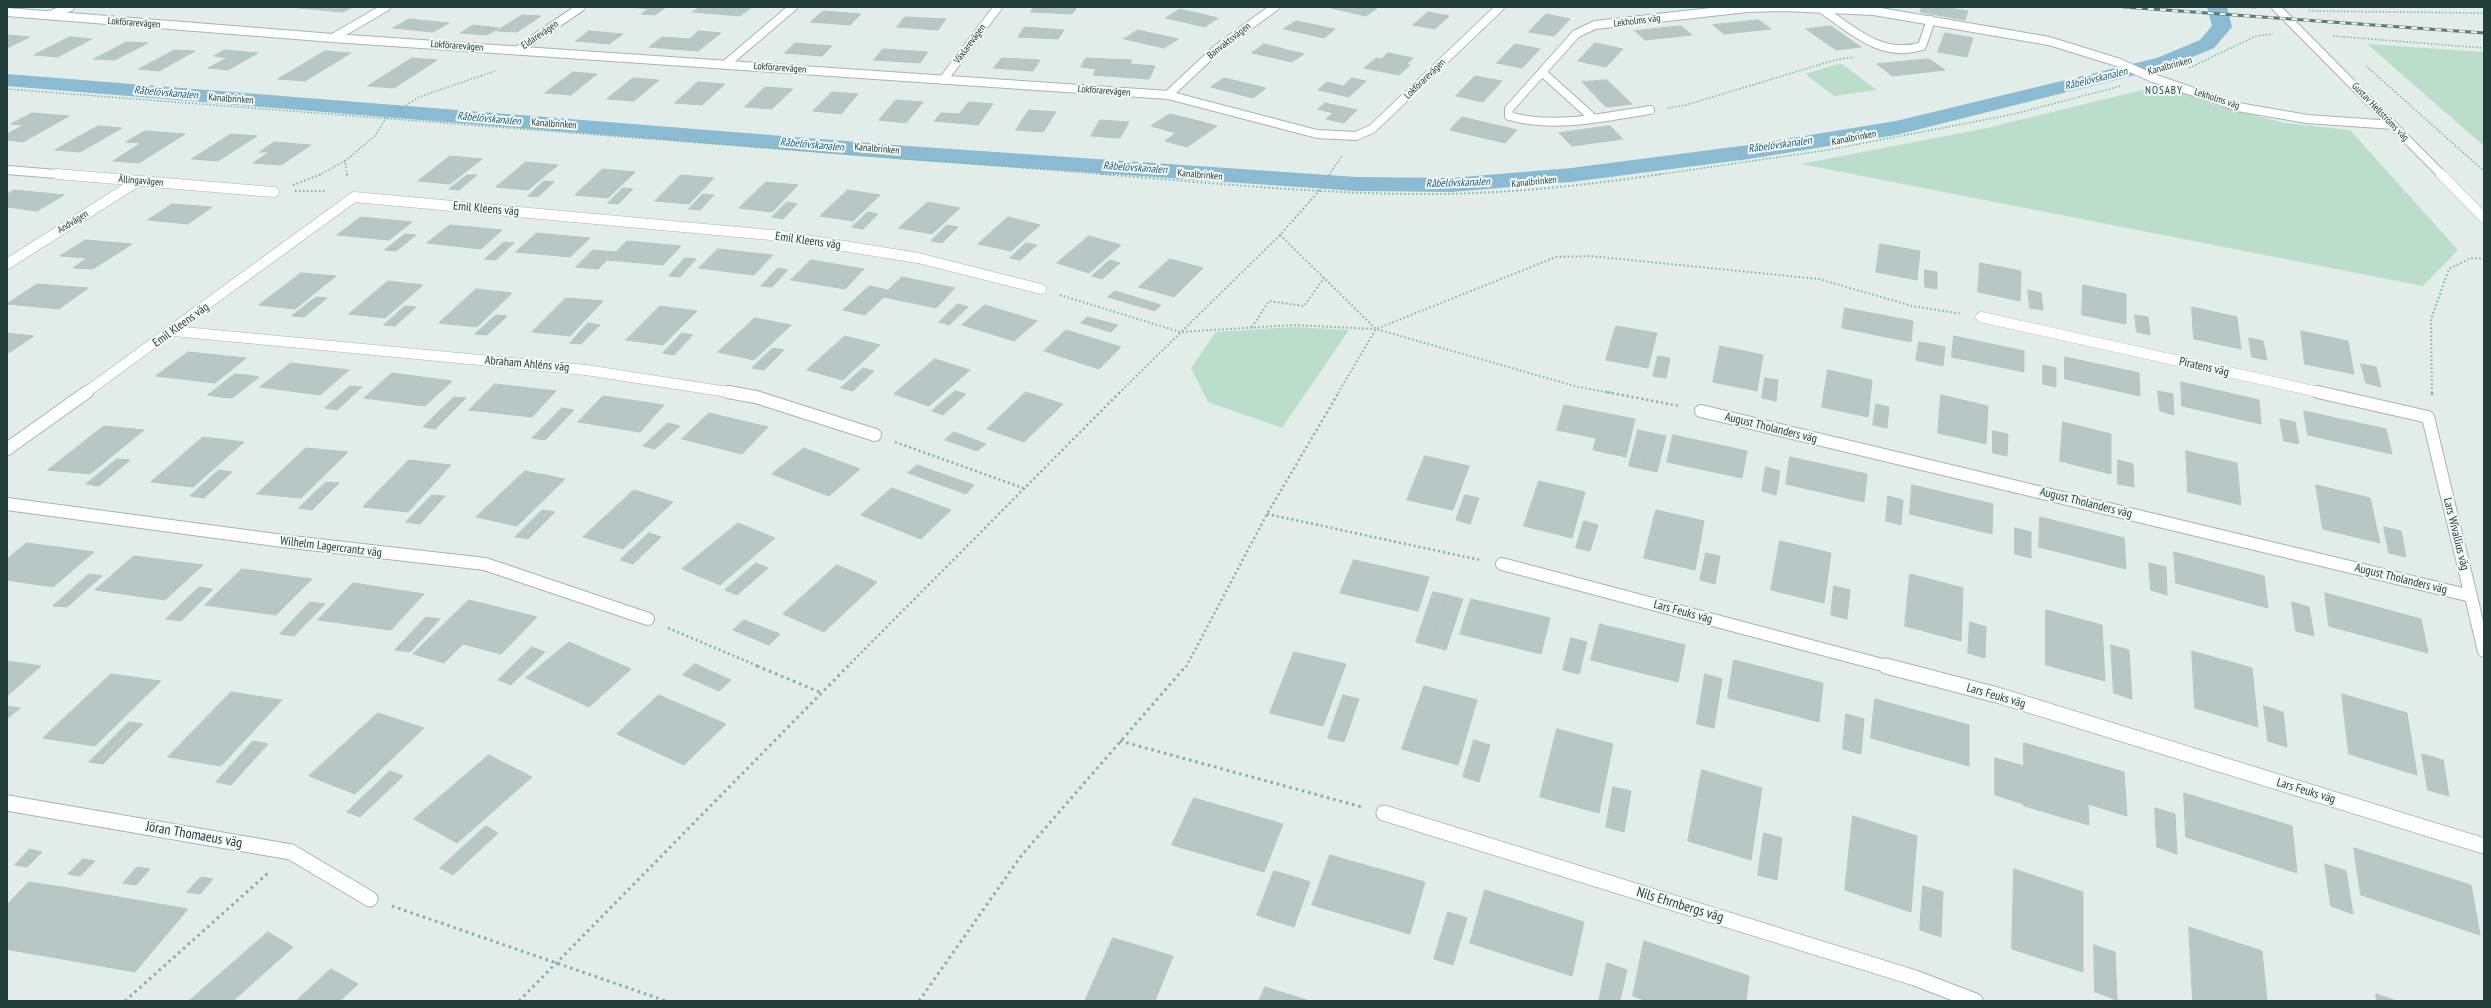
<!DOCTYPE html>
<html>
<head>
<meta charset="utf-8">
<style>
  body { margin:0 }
  #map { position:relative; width:2491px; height:1008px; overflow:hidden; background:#e2edea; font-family:"PT Sans Narrow",sans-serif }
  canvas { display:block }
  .frame { position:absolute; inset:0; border:8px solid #223e3b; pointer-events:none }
</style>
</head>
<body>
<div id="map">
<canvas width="2491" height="1008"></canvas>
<div class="frame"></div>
</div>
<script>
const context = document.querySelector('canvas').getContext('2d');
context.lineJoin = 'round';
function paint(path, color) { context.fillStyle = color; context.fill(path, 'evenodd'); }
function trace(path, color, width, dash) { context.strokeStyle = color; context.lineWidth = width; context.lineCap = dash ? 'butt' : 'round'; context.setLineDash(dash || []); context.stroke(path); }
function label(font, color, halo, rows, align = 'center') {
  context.font = font + ' "PT Sans Narrow",sans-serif'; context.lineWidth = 4; context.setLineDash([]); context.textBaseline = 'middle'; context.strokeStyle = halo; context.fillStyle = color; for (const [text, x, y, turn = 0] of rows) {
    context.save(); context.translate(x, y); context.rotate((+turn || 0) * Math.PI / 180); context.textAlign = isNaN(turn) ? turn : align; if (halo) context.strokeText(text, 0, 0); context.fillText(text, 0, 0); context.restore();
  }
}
const green = new Path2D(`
  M2367,44L2484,52V146Z
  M1842,64L1877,90L1834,96L1805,74C1818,71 1830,65 1842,64Z
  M2163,85L2214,105L2285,123L2350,130L2458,250L2423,286L1801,164L1987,128Z
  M1293,327L1349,330L1282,428L1208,402L1191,368L1216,332Z`);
const canal = new Path2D(`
  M2207,7H2227L2232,27L2214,48L2171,66L1896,135L1749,159L1571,182L1451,192L1357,191L908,160L7,86V74L908,146L1357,177L1451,178L1571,168L1749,145L1896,121L2157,58L2200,40L2212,26Z`);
const building = new Path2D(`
  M289,7H353L343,12Z
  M629,7H666L655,15L641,14L648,9Z
  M700,7H752L740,16L693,12Z
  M1034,7H1077L1072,14L1031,12Z
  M1333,7H1373L1377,8L1366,16L1331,8Z
  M1922,7H1944L1968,11L1965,20L1920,12Z
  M1180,9L1218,18L1205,27L1166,18Z
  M823,11L861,14L850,25L811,22Z
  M1428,12L1449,16L1435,29L1413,25Z
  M1546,14L1570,19L1554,36L1529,32Z
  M522,15L541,16L517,32L497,31Z
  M905,17L946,19L938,30L897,27Z
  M409,19L449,23L433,32L393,28Z
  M1759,20L1771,29L1724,34L1713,25Z
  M1296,21L1335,29L1324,38L1284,29Z
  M473,25L499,28L487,35L461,33Z
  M1681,26L1692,35L1645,40L1635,31Z
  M1831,26L1861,47L1836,50L1806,29Z
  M1025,27L1064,30L1058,39L1018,37Z
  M1138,30L1178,39L1164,48L1124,39Z
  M589,31L623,34L609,44L576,41Z
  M699,31L721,33L698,51L649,47L662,37L689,39Z
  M1945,33L1973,38L1967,57L1938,52Z
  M7,36L9,35L30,37L7,48Z
  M70,37L92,39L57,57L34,55Z
  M127,42L148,43L115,60L94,59Z
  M795,43L832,46L822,56L785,53Z
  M1595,43L1623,49L1606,67L1578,61Z
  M1264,44L1304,54L1292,62L1252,53Z
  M1515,44L1540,49L1522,68L1497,63Z
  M883,49L928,52L920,63L874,60Z
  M175,50L195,51L159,71L139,69Z
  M225,50L258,53L228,70L208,68L227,58L214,56Z
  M325,51L351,53L305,81L278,79Z
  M1388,53L1413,58L1407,64L1410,65L1399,75L1364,68L1376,58L1381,59Z
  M412,58L437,60L394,88L368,86Z
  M1002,58L1040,60L1033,71L994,68Z
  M1086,58L1132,60L1130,64L1155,66L1149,79L1093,75L1096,69L1081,67Z
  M1929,59L1945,70L1892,76L1877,64Z
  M573,72L597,74L571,95L545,93Z
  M1475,76L1502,81L1483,102L1456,96Z
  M633,78L659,80L634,101L607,99Z
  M1224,78L1266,88L1253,98L1211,87Z
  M1352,78L1366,81L1349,97L1318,90L1327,82L1343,86Z
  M1607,80L1632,104L1606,107L1582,82Z
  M698,82L725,84L702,105L675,103Z
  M765,87L793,89L772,109L745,107Z
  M832,92L858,94L841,114L813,111Z
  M896,100L923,102L906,123L879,120Z
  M969,102L993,104L978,125L934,121L941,113L959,114Z
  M1325,103L1357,110L1344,123L1326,119L1333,113L1318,109Z
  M1029,110L1056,112L1043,132L1016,130Z
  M32,113L69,116L23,142L7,140V134L24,125L11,124Z
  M1170,114L1195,120L1217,126L1187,147L1165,141L1176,133L1151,126Z
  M1462,117L1517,130L1505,143L1450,130Z
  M1100,120L1129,122L1120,138L1091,136Z
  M98,126L122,128L80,152L55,150Z
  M1610,126L1623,139L1572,146L1559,133Z
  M145,131L185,134L139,163L113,161L141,143L126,142Z
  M231,134L257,136L218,161L192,159Z
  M274,142L311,145L281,165L253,163L269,152H260Z
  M450,156L482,159L450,184L418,181Z
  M526,162L558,165L528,190L496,187Z
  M603,169L635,172L608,198L575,195Z
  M467,175H477L459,190L449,189Z
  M681,175L714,178L689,204L655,201Z
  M544,181L554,182L538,197L528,196Z
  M766,182L798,185L772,212L739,208Z
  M623,188L633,189L618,204L608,203Z
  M15,190L64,195L37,211L7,207V194Z
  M848,190L880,195L853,221L820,216Z
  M703,194L714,195L700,210L689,209Z
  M787,202L797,204L783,219L772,217Z
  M928,202L960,208L932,234L899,228Z
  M172,204L212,207L188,224L148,220Z
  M868,212L878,214L863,229L852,227Z
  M361,217L412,222L389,240L337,235Z
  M1008,217L1040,225L1011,251L978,244Z
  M450,225L502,230L481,249L427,243Z
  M947,225L958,227L942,243L931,241Z
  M537,233L590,238L570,257L516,252Z
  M405,234L416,235L396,251L385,250Z
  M1089,236L1121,245L1089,273L1057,263Z
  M86,240L132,244L93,269L73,268L87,258L60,256Z
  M627,241L681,246L663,265L608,260Z
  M504,242L514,243L496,260L485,259Z
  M1026,243L1037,245L1020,260L1010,258Z
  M1880,244L1920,251L1917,280L1876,272Z
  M718,249L773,255L754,275L699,268Z
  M593,250L604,251L587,268L576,267Z
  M604,251L615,252L598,269L587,268Z
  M685,258L696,259L680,277L669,276Z
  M1170,259L1203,268L1174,297L1139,287Z
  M811,260L864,269L845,289L791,280Z
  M1110,260L1120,263L1102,279L1092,276Z
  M1980,263L2021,271L2020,301L1978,292Z
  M778,268L788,270L772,287L761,286Z
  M1925,270L1937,272V289L1925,287Z
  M301,273L336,276L295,309L259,305Z
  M902,277L955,288L936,308L884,297L865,315L843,310L869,286L888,290Z
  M388,281L423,285L385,318L349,314Z
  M37,284L88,288L59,309L7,304Z
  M2083,285L2126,294V324L2082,315Z
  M476,289L512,293L477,327L439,323Z
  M2028,290L2041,293L2043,310L2030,308Z
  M1115,291L1161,305L1155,311L1108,297Z
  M316,297L327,298L304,317L292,316Z
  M566,298L603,301L570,336L532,332Z
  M958,304L968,307L949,325L939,322Z
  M985,305L1037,321L1014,341L962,325Z
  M405,306L416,307L395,326L384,325Z
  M660,306L697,311L663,345L626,340Z
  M2192,307L2237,317L2241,349L2194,339Z
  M1845,308L1913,321L1911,342L1842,328Z
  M496,315L507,316L487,335L475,334Z
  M2135,315L2148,317L2150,335L2137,332Z
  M1087,317L1118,325L1111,332L1081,323Z
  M755,318L791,325L754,360L718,352Z
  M588,323L600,325L581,344L570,343Z
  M1616,326L1657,333L1648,368L1606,360Z
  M1066,330L1121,347L1099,369L1044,351Z
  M2301,331L2348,341L2354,374L2305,364Z
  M7,333L34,336L7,354Z
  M682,333L693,335L674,355L663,353Z
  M845,336L880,345L843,380L807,370Z
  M1954,336L2024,351V372L1952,357Z
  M2249,338L2263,341L2267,360L2252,357Z
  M1919,342L1931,344L1929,363L1916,360Z
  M1931,344L1945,347L1943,366L1929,363Z
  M1720,346L1763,355L1757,391L1713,382Z
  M773,348L784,350L764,370L752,368Z
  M188,352L246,358L215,383L156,376Z
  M1658,356L1670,358L1666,378L1653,376Z
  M2065,357L2139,373L2140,396L2065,379Z
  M935,359L970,370L929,406L894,394Z
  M291,363L349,370L320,395L260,387Z
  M2361,364L2376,367L2381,387L2366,383Z
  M2043,365L2056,368V387L2043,384Z
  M863,368L874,371L853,391L841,388Z
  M1828,370L1872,380L1868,417L1822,407Z
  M392,373L452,381L425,406L364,398Z
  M235,374L247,375L221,397L208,395Z
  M247,375L259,377L232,398L221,397Z
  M1765,378L1778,380L1776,401L1762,398Z
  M2181,382L2259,400L2261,424L2182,406Z
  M495,384L556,391L532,417L469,410Z
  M350,386L362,387L337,410L325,408Z
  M955,391L966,394L943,415L932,411Z
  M2158,391L2173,394L2174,415L2160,411Z
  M1026,392L1063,404L1024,442L987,429Z
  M1941,395L1988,406L1986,444L1938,433Z
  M603,396L664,405L640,432L578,422Z
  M454,397L466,398L435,429L423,427Z
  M1876,404L1889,407L1887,428L1873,425Z
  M1564,405L1635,419L1626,457L1593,450L1596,438L1557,430Z
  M562,408L574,410L545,440L532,438Z
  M2304,411L2386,429L2392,454L2308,435Z
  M709,413L768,427L742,454L682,439Z
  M2280,419L2295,422L2299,444L2284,441Z
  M2063,422L2111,434V474L2060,461Z
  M668,423L680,426L655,449L643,446Z
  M104,426L144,430L90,474L48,470Z
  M1638,430L1652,433L1643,469L1629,466Z
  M1993,431L2008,434L2007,456L1993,453Z
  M954,432L986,444L977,451L945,440Z
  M1652,433L1666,436L1657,472L1643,469Z
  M1673,435L1747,451L1742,478L1667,462Z
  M203,437L244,442L193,487L151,482Z
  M306,448L348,452L301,498L257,494Z
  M804,448L860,469L829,496L772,474Z
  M2186,451L2237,463L2241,505L2188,492Z
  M1425,456L1469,466L1453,510L1407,500Z
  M1790,457L1867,474L1864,502L1786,484Z
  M117,459L130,460L99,486L86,484Z
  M409,460L451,465L408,512L363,507Z
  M2118,460L2133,464L2134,487L2118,484Z
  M917,465L974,485L966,494L908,473Z
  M1766,467L1780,471L1776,495L1762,491Z
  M219,470L232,472L204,498L190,496Z
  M525,471L565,479L517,526L476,517Z
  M1539,481L1585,492L1572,538L1524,526Z
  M326,482L339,483L312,510L299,508Z
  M1912,485L1993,504L1992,534L1910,514Z
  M2316,485L2370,498L2380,543L2323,529Z
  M892,488L951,510L921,539L861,515Z
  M634,490L673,502L623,549L583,537Z
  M432,495L445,496L420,524L406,522Z
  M1465,495L1479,498L1470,524L1456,520Z
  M1888,496L1903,500L1901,525L1886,521Z
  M542,510L555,512L528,539L515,537Z
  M1656,510L1704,521L1695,570L1644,558Z
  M2040,517L2124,538L2126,569L2039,547Z
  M1584,521L1598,525L1590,551L1576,548Z
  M738,523L775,538L720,585L682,569Z
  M2384,527L2401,531L2406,557L2389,553Z
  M2015,528L2031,532V558L2015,554Z
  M649,533L661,537L633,564L620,560Z
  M1780,541L1831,553L1824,603L1771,590Z
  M27,543L94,552L53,587L7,580V559Z
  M2174,552L2264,576L2268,608L2176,583Z
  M1706,553L1720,556L1715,584L1700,580Z
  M134,556L203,565L165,600L95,590Z
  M1354,560L1429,577L1418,611L1340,593Z
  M756,563L768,568L737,595L725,590Z
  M2149,563L2166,567L2167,595L2151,590Z
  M837,565L877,582L824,632L783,614Z
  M242,569L312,579L276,615L205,605Z
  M89,574L102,576L67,607L53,606Z
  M1910,574L1963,588L1961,641L1905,626Z
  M353,583L424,594L391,630L318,620Z
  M1834,586L1850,590L1847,619L1831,615Z
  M199,587L213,589L181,621L166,619Z
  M1433,592L1448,595L1431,646L1416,642Z
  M2325,593L2421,619L2428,653L2329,626Z
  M1448,595L1463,599L1446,650L1431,646Z
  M1471,599L1550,618L1541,654L1460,634Z
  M469,600L537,617L501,654L463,644L444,663L413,654Z
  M310,602L325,604L294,636L280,634Z
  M2292,602L2309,607L2314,636L2296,631Z
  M2046,610L2102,625L2105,681L2046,665Z
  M426,617L440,619L410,652L395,650Z
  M744,620L780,634L769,645L733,630Z
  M1970,622L1986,627L1985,658L1968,653Z
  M1600,624L1685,645L1678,682L1591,660Z
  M1571,638L1587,642L1579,674L1563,670Z
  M569,642L631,669L589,707L526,678Z
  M2111,645L2129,650L2132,699L2114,693Z
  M532,647L545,652L511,685L498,680Z
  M2192,651L2252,668L2258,727L2195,708Z
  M1294,652L1346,664L1323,726L1270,713Z
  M1734,660L1823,683L1819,722L1728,698Z
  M7,661L41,666L7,696Z
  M695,664L731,680L719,691L683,675Z
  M111,674L161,681L95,746L43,738Z
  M1705,674L1722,679L1714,728L1697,724Z
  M1424,686L1477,700L1458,765L1402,749Z
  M231,692L282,700L221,766L168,757Z
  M2342,694L2407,713L2417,775L2349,754Z
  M659,695L726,724L684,765L617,734Z
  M1343,695L1359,699L1344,742L1328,738Z
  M1875,699L1969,725V766L1871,738Z
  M7,706L20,708L7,719Z
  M2264,706L2283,712L2287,747L2268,741Z
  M378,713L424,728L355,794L309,776Z
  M1846,714L1864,719L1861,754L1843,749Z
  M129,722L143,724L103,764L89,762Z
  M1557,729L1613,744L1599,813L1540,797Z
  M1474,740L1490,745L1479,782L1463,777Z
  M253,741L268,744L231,785L216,782Z
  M2024,743L2124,772L2127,816L2088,804L2089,825L2024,806Z
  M2422,754L2443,760L2449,796L2428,790Z
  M489,755L532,777L457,843L414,819Z
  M1995,758L2024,766V804L1995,795Z
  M1702,770L1762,788L1751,860L1688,841Z
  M390,771L403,776L360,817L347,812Z
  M1613,787L1631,791L1624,832L1606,827Z
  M2184,793L2292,826L2297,873L2186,837Z
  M1194,798L1283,824L1264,872L1172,845Z
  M2155,808L2175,814L2177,854L2157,847Z
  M1853,816L1917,836L1911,912L1845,890Z
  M486,826L498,833L453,875L440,868Z
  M1764,833L1782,838L1777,880L1758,875Z
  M2354,848L2471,885L2480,935L2361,895Z
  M30,849L42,852L27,867L15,865Z
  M1330,855L1425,882L1410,934L1312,905Z
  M83,859L95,861L80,876L68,874Z
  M2325,864L2346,871L2353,914L2331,906Z
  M137,867L150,869L136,885L123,883Z
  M2014,869L2083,892V972L2012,949Z
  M1274,871L1292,876L1275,921L1257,915Z
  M1292,876L1310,882L1294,927L1275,921Z
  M201,877L213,879L200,894L187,892Z
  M29,882L68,888L10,950L7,949V905Z
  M1923,886L1943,892L1941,937L1920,930Z
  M68,888L124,898L68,960L10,950Z
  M1485,890L1584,922L1572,976L1470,943Z
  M124,898L188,909L135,972L68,960Z
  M1448,912L1467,918L1453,965L1434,959Z
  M2189,927L2262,951L2267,1001H2193Z
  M268,932L293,947L233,1001H189Z
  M1113,938L1173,956L1155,1001H1085Z
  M1644,941L1749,976L1746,1001H1646L1633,996Z
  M2094,945L2115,952L2117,1000L2095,992Z
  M1607,963L1627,970L1620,1001H1599Z
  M331,969L358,984L340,1001H296Z
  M1265,987L1310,1001H1259Z
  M2376,994L2397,1001H2377Z`);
const pathFar3 = new Path2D(`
  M2241,7L2256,8
  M2309,11L2484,13
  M2333,36L2484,48
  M2366,66L2484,171
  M2189,68L2256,36L2273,34
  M7,89L1114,175
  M1668,108L1686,105L1835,60L1854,57
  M319,175L345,161
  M347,175L345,161L375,136L386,118L419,97L495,71
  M1329,175L1342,156
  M1655,175L1828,150L2014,114L2121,86`);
const pathFar2 = new Path2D(`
  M347,174V178
  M1101,174C1214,183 1327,195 1440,194C1514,193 1588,185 1662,174
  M293,185L322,174
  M295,191H326
  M1280,235L1376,329L1578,387L1612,393
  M1060,295L1180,332L1293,325L1375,329
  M1252,327L1269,301L1304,306L1324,278
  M1119,393L1280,235L1319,191L1330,174
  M1338,393L1376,329L1556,257L1590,256L1819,279L1912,306L1962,314
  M2432,393L2431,319L2449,269L2471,258L2484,259`);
const pathFar1 = new Path2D(`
  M1607,392L1679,406
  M2432,395V392
  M895,442L1023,488
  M1267,514L1480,560
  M668,628L760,667
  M847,667L1120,392
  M1186,667L1267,514L1339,392`);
const path = new Path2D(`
  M757,666L822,693
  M1120,741L1362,807
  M392,906L666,1001
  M125,1001L268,873
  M519,1001L848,666
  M919,1001L1021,856L1186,666`);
const minorFar3 = new Path2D(`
  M2276,7L2442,175
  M1823,10C1853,31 1883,59 1922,46L1931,20
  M7,12L333,38L1168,95L1317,134L1356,136L1372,129L1500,7
  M50,15L70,7
  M333,38L386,7
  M518,50L581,7
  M726,64L793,7
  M1542,72L1593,118
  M943,80L998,7
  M1168,95L1218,48L1275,7
  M1650,110C1604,117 1555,129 1509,116V109L1576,34L1595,25L1747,8L1784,7L1874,11L2049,41L2117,62L2153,78L2238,107L2307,119L2393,125
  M7,170L69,175`);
const minorFar2 = new Path2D(`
  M57,174L274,192
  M2441,174L2484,218
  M7,264L138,181
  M1981,317L2323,393
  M173,331L586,370L734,393
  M85,393L354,197L782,236L918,258L1041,289`);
const minorFar1 = new Path2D(`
  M728,392L756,397L875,435
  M2318,392L2428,417L2484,651
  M1701,411L2471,596
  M7,449L87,392
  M7,504L283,541L485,564L648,619
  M1502,564L1890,667`);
const minor = new Path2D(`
  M1886,666L1997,695L2484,846
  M7,803L291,852L370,899
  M1384,813L1915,978L1975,1001`);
const rail = new Path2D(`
  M2124,7L2484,33`);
const farStreetnames = [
  ["Lekholms väg",1637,21,-7],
  ["Lokförarevägen",134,23,4],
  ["Eldarevägen",540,35,-34],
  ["Banvaktsvägen",1229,41,-38],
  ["Växlarevägen",970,44,-53],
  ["Lokförarevägen",457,46,4],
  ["Kanalbrinken",2170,66,-15],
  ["Lokförarevägen",780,68,4],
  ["Lokförarevägen",1425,79,-44],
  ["Lokförarevägen",1104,91,4],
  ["Kanalbrinken",231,99,4],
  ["Lekholms väg",2217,99,18],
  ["Gustav Hellströms väg",2380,112,46],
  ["Kanalbrinken",554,124,4],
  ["Kanalbrinken",1854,138,-11],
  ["Kanalbrinken",877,149,5],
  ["Kanalbrinken",1200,175,5],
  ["Ällingavägen",141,181,5],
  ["Kanalbrinken",1534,182,-6],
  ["Andvägen",73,222,-32]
];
const farWaternames = [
  ["Råbelövskanalen",2096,79,-14],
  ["Råbelövskanalen",166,93,5],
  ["Råbelövskanalen",489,119,5],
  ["Råbelövskanalen",812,145,5],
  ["Råbelövskanalen",1780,145,-8],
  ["Råbelövskanalen",1135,168,4],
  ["Råbelövskanalen",1458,183,-2]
];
const farNeighbourhoodnames = [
  ["NOSABY",2164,91]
];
const streetNames = [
  ["Emil Kleens väg",486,209,5],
  ["Emil Kleens väg",808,241,8],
  ["Emil Kleens väg",181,325,-36],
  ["Abraham Ahléns väg",527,364,5],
  ["Piratens väg",2204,367,13],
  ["August Tholanders väg",1771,428,14],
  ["August Tholanders väg",2086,503,14],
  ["Lars Wivallius väg",2456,534,76],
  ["Wilhelm Lagercrantz väg",331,547,7],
  ["August Tholanders väg",2401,579,14],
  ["Lars Feuks väg",1683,612,15],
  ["Lars Feuks väg",1996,696,16],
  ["Lars Feuks väg",2306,791,17]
];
const nearStreetnames = [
  ["Jöran Thomaeus väg",194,835,10],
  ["Nils Ehrnbergs väg",1680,905,17]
];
paint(green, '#bbdeca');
paint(canal, '#8abbd2');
paint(building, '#b7c7c3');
trace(building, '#b5c6c2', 1);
trace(minorFar3, '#a5b5b2', 10);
trace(minorFar2, '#a5b5b2', 11);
trace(minorFar1, '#a5b5b2', 14);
trace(minor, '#a5b5b2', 17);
trace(pathFar3, '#82b0aa', 1.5, [1.5, 2]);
trace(pathFar2, '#82b0aa', 2, [1.5, 2.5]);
trace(pathFar1, '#82b0aa', 2.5, [2, 3]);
trace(path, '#82b0aa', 3, [2.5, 4]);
trace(minorFar3, '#fff', 8);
trace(minorFar2, '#fff', 10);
trace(minorFar1, '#fff', 12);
trace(minor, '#fff', 15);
trace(rail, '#5c7976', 3);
trace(rail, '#f3f9f7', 2, [6]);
label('10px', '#223e3b', '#f3f9f7', farStreetnames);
label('italic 11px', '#1b5b7b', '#f3f9f7', farWaternames);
context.letterSpacing = '1px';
label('11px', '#1e504c', '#f3f9f7', farNeighbourhoodnames);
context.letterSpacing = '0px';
label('12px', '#223e3b', '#f3f9f7', streetNames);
label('14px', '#223e3b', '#f3f9f7', nearStreetnames);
</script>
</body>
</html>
